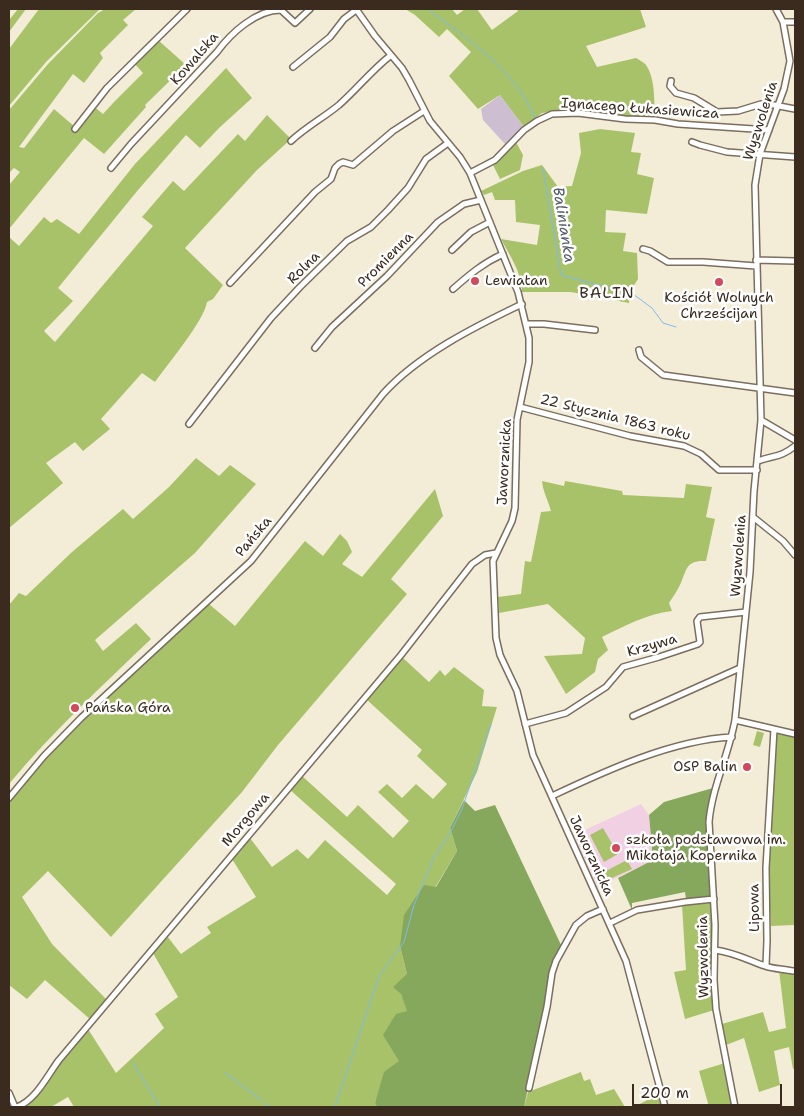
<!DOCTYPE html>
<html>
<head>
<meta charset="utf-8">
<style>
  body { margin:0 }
  #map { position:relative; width:804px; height:1116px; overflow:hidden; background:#f3edd8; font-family:"Shantell Sans",sans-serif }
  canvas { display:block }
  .frame { position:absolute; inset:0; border:10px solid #3b2a1e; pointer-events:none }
  .scale { position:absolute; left:632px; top:1084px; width:150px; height:22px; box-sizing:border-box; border:2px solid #3b2a1e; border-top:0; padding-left:6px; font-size:15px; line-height:18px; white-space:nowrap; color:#3b2a1e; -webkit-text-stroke:4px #fff; paint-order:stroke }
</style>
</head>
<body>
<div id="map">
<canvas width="804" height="1116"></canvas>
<div class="frame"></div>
<div class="scale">200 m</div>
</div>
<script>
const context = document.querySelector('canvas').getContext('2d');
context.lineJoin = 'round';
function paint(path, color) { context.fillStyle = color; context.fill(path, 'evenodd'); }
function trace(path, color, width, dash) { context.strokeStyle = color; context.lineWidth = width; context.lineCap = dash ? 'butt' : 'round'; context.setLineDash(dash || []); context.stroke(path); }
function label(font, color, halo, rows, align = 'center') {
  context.font = font + ' "Shantell Sans",sans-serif'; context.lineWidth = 5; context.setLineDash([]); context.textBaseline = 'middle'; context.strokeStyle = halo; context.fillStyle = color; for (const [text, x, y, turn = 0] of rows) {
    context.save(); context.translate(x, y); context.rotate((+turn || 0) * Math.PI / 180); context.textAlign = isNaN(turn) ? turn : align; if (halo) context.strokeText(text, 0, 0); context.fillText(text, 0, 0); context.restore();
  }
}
const built = new Path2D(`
  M641,804L649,815L653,860L598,887L574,835Z`);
const industrial = new Path2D(`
  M500,95L524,127L505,144L483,120L481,109Z`);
const green = new Path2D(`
  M18,9H26L9,32V20Z
  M39,9H100L46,62L9,106V49Z
  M105,9H136L123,20L128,25L100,53L103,58L84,83L73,74L19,147L24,148L54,109L75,127L92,105L103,114L114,102L143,73L134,63L158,40L186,65L145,105L146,107L104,154L84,138L9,229V185L20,172L14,168L9,173V110L48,64L98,13Z
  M405,9H452L457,15L465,9H477L492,30L518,11L517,9H640L646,27L586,46L597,67L636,58C639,60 644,62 646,65C655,77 655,104 654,119L561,110L542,113L524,127L500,95L478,109L449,76L471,52L447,29L439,37L415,15Z
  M226,68L252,98L219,128L200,148L186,135L138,190L58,288L73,301L44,331L55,342L153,226L142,217L173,181L184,191L238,134L245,141L267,115L291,139L257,170L185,248L223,285L213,299L207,302C204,321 167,365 155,382L142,373L101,419L110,429L83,451L75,442L46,463L63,483L9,528V237L19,246L44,217L51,223L57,219L79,234L135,164Z
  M600,129L635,133L631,152L641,153L637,174L654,178L647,214L606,210L605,232L626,233L623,251L637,253L638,279L631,290L629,303L571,292H522C522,273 510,256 501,239L537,245L540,225L516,222L515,200H495L492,192L484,195L481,191L523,171L542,165L558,187L572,186L581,153L579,133Z
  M516,142L523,155L520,170L500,179L493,165Z
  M196,458L219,476L230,465L256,484L195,553L95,640L103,651L136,623L151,639C102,686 52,732 9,784V605L19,593L26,596L72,552L123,509L133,519L169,487Z
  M542,481L564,486L565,481L622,491L623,495L684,498L686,484L712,487L706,517L715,519L706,561C685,560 687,570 680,585C677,591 673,597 669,603L672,611C646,614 625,626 602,637L608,650L598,659L595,672L566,694L544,656L582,654L585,638L548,604L499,613L498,597L521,594L525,561L531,562L541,512L551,511C548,500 543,492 542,481Z
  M435,489L443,516L391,579L407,594L278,745L242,792L111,937L48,871L22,897L52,944L108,1001L91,1020L45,980L27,999L9,985V801L45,759L117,686L209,604L235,626L305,541L323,556L340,534L347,541L352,552L342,564L362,577Z
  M402,657L429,682L440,670L445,676L454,667L484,690L482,706L497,707L477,772L450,828L457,851L400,946L407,974L401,994L408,1011L399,1061L375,1102L377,1107H74L68,1097L51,1107H26L36,1097L60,1062L88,1029L116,1073L164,1028L155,1014L178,997L153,953L167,936L181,954L211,933L207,927L256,897L232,859L250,838L272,867L297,849L308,859L325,840L387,895L396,884L289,789L301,775L347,817L358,805L393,838L409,821L378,792L387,784L402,798L416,784L433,799L447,784L417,756L422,750L366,699Z
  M757,731L764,733L760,747L753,745Z
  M776,731L795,736V1068L793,1069L789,1047L774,1051L780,1085L759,1092L744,1038L726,1045L722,1024L763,1012L769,1032L786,1028L779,970H794V925L771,926L767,856V792Z
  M603,828L618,854L604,862L590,835Z
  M627,860L632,869L605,881L602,873Z
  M711,903L714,947L711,983L714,1010L685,1019L674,972L686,970L682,905Z
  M725,1063L733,1107H709L699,1071Z
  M581,1072L584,1081L590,1079L596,1095L614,1089L625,1107H524L528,1092Z
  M659,1094L663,1107H634Z`);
const forest = new Path2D(`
  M713,788L707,821L711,897L686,899L685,892L632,903V910L618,878L653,860L649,815L664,802Z
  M464,800L475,811L495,805L562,947L555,960L524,1107H377L375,1103L384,1072L399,1061L383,1035L396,1014L407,1011L401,994L393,987L407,974L400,946L404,915L424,885L436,887L457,851L450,828Z`);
const stream = new Path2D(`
  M428,9C467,40 517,70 535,119
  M543,168L561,275L620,291H629L652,308L663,323L676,327
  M133,1063L160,1107
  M224,1072L261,1100
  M264,1103L270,1107
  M335,1107L379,976L404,942L414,905L434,857L449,835L462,809L491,724`);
const minor = new Path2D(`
  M356,9L375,36L402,68L409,80L430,121L460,157L470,173L518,292L529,338V362L517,420L515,508L512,521L493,561L496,638L500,655L517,691L533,755L626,961L665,1107
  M783,22H795
  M293,67L330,37L344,19L356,10
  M671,81L670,86L676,93L694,98L717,112L738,111L761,104L774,105L795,109
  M75,129L107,88L187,9
  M291,141C306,127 323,118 339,105C357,89 372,70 390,56
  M692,142L700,145L727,152L795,157
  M111,168L131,144L217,52C231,33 256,10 281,10L295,23L310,9
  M470,173L495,160L524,130L537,121L552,114L578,113L625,119L655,120L678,124L769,130
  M643,249L650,251L668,262H703L756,266
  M452,250L471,232L490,222
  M756,260L795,261
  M230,283L315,192L331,179L335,168L339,164L343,162L353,165L393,131L424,111
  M453,289C469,275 483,263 503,254
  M526,324H544L595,330
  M315,348L332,327L387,276L438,222L464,204L481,200
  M639,350L641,357L663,375L795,393
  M520,407L630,436L684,446L701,454L719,470H757
  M761,420L795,440
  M189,424L271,318L300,287L347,241L371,227L388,210L408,188L426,159L448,143
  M758,461C774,455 780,458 795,446
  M753,517L783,541L795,555
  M633,716L740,668
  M735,720L795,734
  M525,724L566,713L606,687L623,667L659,657L698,644L700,642L697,621L700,617L746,612
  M552,796C605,771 672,740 732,737
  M9,798L44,756L81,718L251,561L383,394C418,355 474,327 522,304
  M610,923L637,910L685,902L714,899
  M715,950C733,952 748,960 765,966C773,969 784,969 793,971
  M766,966L767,940L766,868L774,729
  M529,1088L547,1007L552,973L556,961L576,925L587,916L603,909
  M9,1093L15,1107
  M17,1107C36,1100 47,1076 59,1060L401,655L472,564L485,555L496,553
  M735,1107L716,1009L714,980L715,925L709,822C712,787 729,754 735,720L750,572L754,491L761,420L755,185L760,154L784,89L790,61L783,22L776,9`);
const markers = [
  [475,281,5,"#d1495b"],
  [719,282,5,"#d1495b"],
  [75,708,5,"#d1495b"],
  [747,767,5,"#d1495b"],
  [616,848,5,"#d1495b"]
];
const streetNames = [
  ["Kowalska",195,59,-49],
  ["Ignacego Łukasiewicza",640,109,4],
  ["Wyzwolenia",761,121,-72],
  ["Promienna",386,260,-45],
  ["Rolna",304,268,-45],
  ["22 Stycznia 1863 roku",615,418,14],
  ["Jaworznicka",505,462,-87],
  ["Pańska",254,537,-50],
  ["Wyzwolenia",739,556,-86],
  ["Krzywa",652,646,-16],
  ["Morgowa",246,820,-50],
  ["Jaworznicka",591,856,65],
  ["Lipowa",755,908,-91],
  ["Wyzwolenia",704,957,-91]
];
const poiNames = [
  ["Lewiatan",485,281],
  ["Kościół Wolnych",719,298,"center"],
  ["Chrześcijan",719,314,"center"],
  ["Pańska Góra",85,708],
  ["OSP Balin",737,767,"right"],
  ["szkoła podstawowa im.",626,840],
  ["Mikołaja Kopernika",626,856]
];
const waterNames = [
  ["Balinianka",563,225,81]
];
const quarterNames = [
  ["BALIN",607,294]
];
paint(built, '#f1d0e4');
paint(industrial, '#cebed1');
paint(green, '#a8c269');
paint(forest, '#86a85d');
trace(stream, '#7dbaf0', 1);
trace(minor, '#7b6e5f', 8);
trace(minor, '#fff', 5);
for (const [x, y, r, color] of markers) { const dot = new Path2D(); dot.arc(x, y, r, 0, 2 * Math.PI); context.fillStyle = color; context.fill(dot); trace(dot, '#fff', 2); }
label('14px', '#3b2a1e', '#fff', streetNames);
label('14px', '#3b2a1e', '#fff', poiNames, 'left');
label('italic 15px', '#525c68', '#fff', waterNames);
context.letterSpacing = '1px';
label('16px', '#3b2a1e', '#fff', quarterNames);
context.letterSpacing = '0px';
</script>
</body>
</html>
